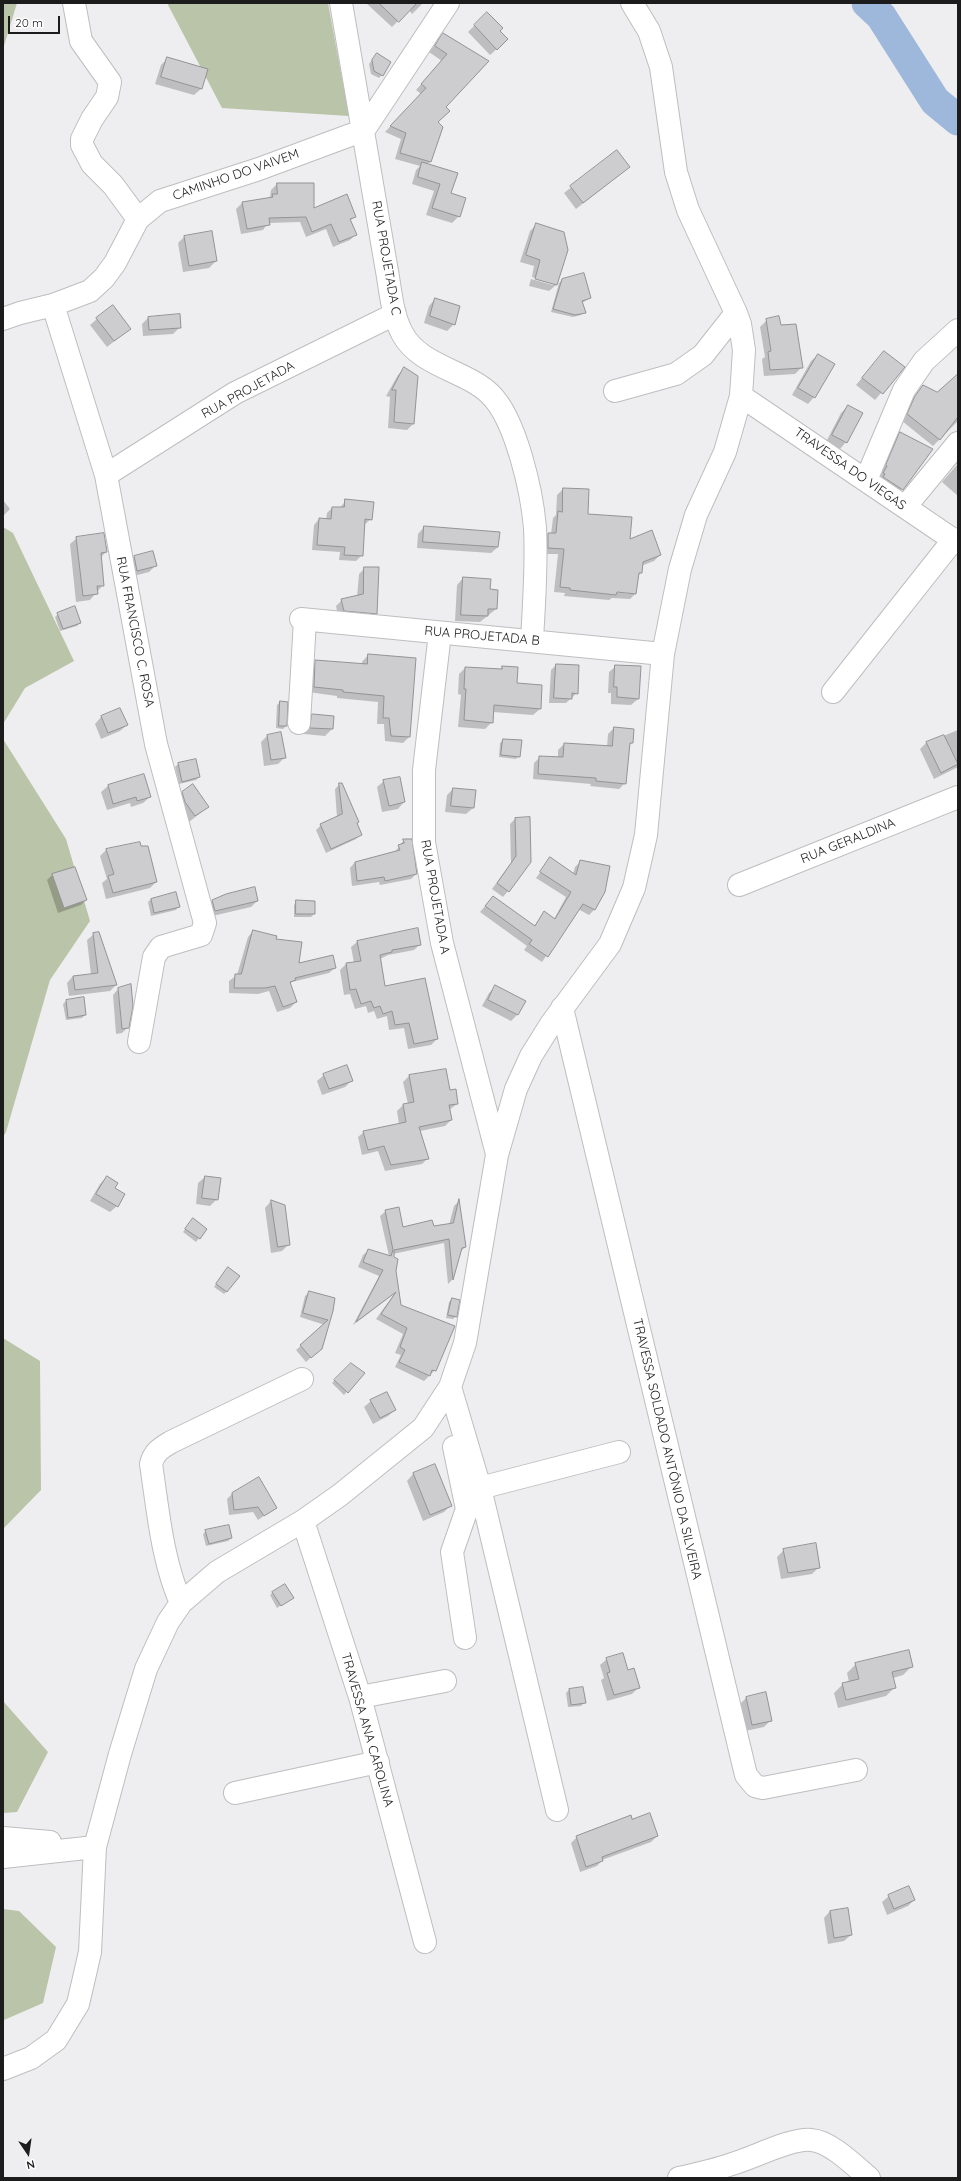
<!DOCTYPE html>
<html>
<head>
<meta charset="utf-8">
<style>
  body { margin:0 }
  #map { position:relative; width:961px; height:2181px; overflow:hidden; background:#eeeef0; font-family:Quicksand,sans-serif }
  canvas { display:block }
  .frame { position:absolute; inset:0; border:4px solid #1c1c1d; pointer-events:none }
  .north { position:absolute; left:8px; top:2133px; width:40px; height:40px; -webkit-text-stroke:3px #fff; paint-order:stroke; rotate:167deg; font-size:11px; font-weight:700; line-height:16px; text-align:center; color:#1c1c1d }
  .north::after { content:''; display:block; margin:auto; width:14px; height:18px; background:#1c1c1d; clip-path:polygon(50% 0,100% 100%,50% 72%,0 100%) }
  .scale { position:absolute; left:8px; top:16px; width:52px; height:18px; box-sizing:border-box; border:2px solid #1c1c1d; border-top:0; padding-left:5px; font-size:12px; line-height:14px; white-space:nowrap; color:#1c1c1d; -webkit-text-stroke:3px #fff; paint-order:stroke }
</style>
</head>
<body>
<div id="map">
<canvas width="961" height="2181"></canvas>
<div class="frame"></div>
<div class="north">N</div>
<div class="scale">20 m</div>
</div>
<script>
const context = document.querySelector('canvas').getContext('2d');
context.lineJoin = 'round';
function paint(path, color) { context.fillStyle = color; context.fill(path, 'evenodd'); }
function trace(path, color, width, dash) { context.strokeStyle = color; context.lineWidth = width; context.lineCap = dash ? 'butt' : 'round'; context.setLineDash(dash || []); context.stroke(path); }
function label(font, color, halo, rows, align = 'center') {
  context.font = font + ' Quicksand,sans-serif'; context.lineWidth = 3; context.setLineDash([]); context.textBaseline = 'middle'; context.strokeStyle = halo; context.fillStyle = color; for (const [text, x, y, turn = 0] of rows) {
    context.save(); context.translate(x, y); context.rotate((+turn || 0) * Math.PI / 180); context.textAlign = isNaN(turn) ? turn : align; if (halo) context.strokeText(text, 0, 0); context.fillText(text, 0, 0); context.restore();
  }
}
const green = new Path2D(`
  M3,3H17L3,49Z
  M167,3H328L349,116L222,108Z
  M3,527L13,533L74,661L25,688L3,724Z
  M3,739L66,839L90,921L50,980L6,1132L3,1137Z
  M3,1338L40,1361L41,1490L3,1529Z
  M3,1701L48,1752L17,1812L3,1813Z
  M3,1909L19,1911L56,1947L43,2003L4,2020Z`);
const shadow = new Path2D(`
  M366,3H423L412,14L409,10L392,27Z
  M487,13L499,31L500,46L490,55L468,32Z
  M444,34L488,62L445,107L437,122L442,127L430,162L427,165L450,194L459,216L452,223L426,215L434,191L412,184L416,170L420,166L395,159L401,139L385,132L421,94L416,90L442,61L429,52Z
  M374,57L382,75L379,78L371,74L369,64Z
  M168,58L201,89L194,95L155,84L161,65Z
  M617,151L629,167L576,209L564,193Z
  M277,184L313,209L355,216L350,221L356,234L350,240L333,247L326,229L306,237L300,222L268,223L263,230L241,234L236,209L242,203L270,198L271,190Z
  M536,225L556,285L549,291L529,286L531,279L553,285V283L532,277L534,266L520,262L530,231Z
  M184,237L216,261L209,268L183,272L178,243Z
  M562,280L590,298L582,303L584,312L581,315L573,317L551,312L559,283Z
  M435,299L454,324L447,331L424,323L429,306Z
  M148,318L180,327L173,334L143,336L142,324Z
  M97,319L130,329L107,347L90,325Z
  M767,320L802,367L795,374L764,376L762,359L765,357L760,327Z
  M884,352L903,367L875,400L856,385Z
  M818,355L814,397L808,404L792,395L811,361Z
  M405,368L413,424L407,430L388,428L390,397L386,396L398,375Z
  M958,380V421L933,446L902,421L909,404L923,386L937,393Z
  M848,406L846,442L840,449L826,442L841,413Z
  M900,433L931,449L896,496L877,480L882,473L880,472L894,439Z
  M957,465L958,466V496L942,482Z
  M563,489L587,515L629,540L660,555L654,561L641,566V573L637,576L636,593L630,599L612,598L609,600L564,596L565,593L554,592L558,554H543L542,540L548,534H551L553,518L556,515L557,495ZM612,590L632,592V594L612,592Z
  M3,500L10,509L3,516Z
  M346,500L371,519L364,525L362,555L356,561L339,560L340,552L312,550L314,525L319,519L326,520L327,513L332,508H340Z
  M424,527L498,547L491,553L417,548L418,534Z
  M77,538L106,552L100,558L103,585L90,600L76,602L70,544Z
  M134,557L156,565L149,572L130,577L128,563Z
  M365,568L376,613L370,619L338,616L336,606L342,600L357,597L359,574Z
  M463,578L489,590L496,609L480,622L455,621L457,585Z
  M58,614L80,623L77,626L60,631L55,617Z
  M368,655L409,737L403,743L385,741L384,724H377L378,702L337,698V696L308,692L310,667L316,661L362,665V662Z
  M556,665L577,693L566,703H549L551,670Z
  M616,666L638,699L631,705L611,704V693H608L609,672Z
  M502,667L540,709L533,715L493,712L492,722L485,729L458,727L461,695L458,694L459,674L465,668L500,670Z
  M280,702L286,726L283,729L276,728L277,705Z
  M120,709L127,725L120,731L101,739L95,724L101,717Z
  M312,715L332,729L325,736L304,734L306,722Z
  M614,728L633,729L632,743L628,746L625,783L619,789L590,786L591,784L533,779L534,763L540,757L558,758V750L564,744L607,747L608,734Z
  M958,730V767L934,779L920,749L926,743Z
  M267,736L285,757L278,764L264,766L261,742Z
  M503,740L519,756L516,759L499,757L500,743Z
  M178,764L199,777L196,780L179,784L175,767Z
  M143,775L150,797L143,803L131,807L130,803L107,810L101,792L108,786Z
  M384,781L404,802L398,809L382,812L377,787Z
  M340,784L360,835L356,839L326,853L316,830L321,825L337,818L335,789Z
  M453,789L473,808L466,814L445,812L447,795Z
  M183,793L208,807L189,822L176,800Z
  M529,818L508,891L503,897L492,889L511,863L510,824L515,819Z
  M404,840L416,874L411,879L380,885L379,882L352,886L350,868L355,862L394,853Z
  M106,850L156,882L150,888L106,899L102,883L107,879L100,856Z
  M550,859L573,874L575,867L581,861L605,892L594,910L589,915L578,909L542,962L524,950L527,946L480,912L493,897L534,926L544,913L554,919L566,897L536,878Z
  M53,874L86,900L81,905L58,913L47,880Z
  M254,888L257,901L251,907L208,917L206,908L212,901Z
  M175,893L179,906L176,910L151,916L148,902L151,899Z
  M297,901L314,914L311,917H294V905Z
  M253,931L275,940L297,965L335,968L329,973L292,982L290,984L296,1002L290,1008L277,1012L269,991L258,994L229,993V981L237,975L248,937Z
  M94,934L116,985L110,991L69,996L67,983L73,976L91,975L87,940Z
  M357,942L420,944L414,950L388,955L380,959L385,987L437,1039L431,1045L408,1049L404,1028L389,1030L387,1016L377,1019L374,1011L368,1013L366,1006L355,1009L350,994L344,995L340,970L346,964L354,963L351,947Z
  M496,986L524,1002L517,1015L511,1021L482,1006L489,993Z
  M118,989L128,1027L122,1033L116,1034L113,995Z
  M66,1001L85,1015L82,1018L66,1020L63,1004Z
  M445,1070L449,1091L457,1104L449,1110L451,1120L445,1126L420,1131L428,1158L422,1164L385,1171L378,1151L362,1155L358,1137L364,1132L399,1124L397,1111L403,1105L408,1104L403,1082L409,1076Z
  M324,1075L352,1080L345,1087L322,1095L317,1081Z
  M107,1177L114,1189L117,1206L110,1212L90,1201L100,1184Z
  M205,1177L217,1199L210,1206L196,1204L198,1183Z
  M271,1201L289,1244L282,1251L271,1253L265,1208Z
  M459,1201L465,1247L460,1252L452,1280L448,1284L444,1243L393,1254L400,1306L435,1370L424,1381L395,1367L401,1355L395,1353L403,1334L376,1319L394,1294L353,1325L379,1276L358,1267L363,1255L369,1250L389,1256L380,1216L386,1211L402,1228L433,1227L449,1225L454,1206Z
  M190,1223L206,1229L196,1242L183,1232Z
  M225,1271L227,1291L224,1294L214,1287Z
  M310,1292L334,1299L321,1348L306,1362L296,1350L325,1325L300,1317L305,1296Z
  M452,1299L456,1316L453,1319L446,1318L449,1302Z
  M351,1364L363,1373L344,1395L332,1383Z
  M371,1401L395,1410L388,1416L373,1424L364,1407Z
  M435,1465L451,1505L444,1512L423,1521L407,1481L413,1474Z
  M232,1494L275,1508L258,1520L253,1512L229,1515L227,1499Z
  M206,1531L231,1538L228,1541L206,1546L203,1534Z
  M784,1550L819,1567L812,1574L781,1579L777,1557Z
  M273,1592L292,1598L277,1608L270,1595Z
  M607,1659L628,1671L639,1687L632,1694L607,1701L601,1680L604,1678L600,1665Z
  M856,1664L912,1666L903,1675L893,1678L895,1687L886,1696L838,1708L834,1693L843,1684L849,1682L847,1673Z
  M569,1690L584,1703L581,1706L568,1707L566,1693Z
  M746,1698L771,1720L764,1727L745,1731L740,1704Z
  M632,1820L657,1836L651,1842L602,1860L597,1866L580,1872L571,1843L577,1837Z
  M889,1896L914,1900L908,1906L887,1915L882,1902Z
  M830,1911L851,1935L844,1941L828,1944L824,1918Z`);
const river = new Path2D(`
  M867,3L881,16L935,101L958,120`);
const building = new Path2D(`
  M379,3H417L399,22Z
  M487,12L503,28L500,31L508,39L497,50L474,25Z
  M443,33L489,61L446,107L450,111L438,122L443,127L431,162L400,153L406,133L390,126L426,88L421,84L447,54L435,46Z
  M377,53L391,62L383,76L374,71L372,60Z
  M167,57L208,69L202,89L161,77Z
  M617,150L630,167L583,203L570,186Z
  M422,162L458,173L451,193L466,198L460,217L432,208L440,184L418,177Z
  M277,183H314V208L347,194L356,217L350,219L357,235L339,242L331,224L312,232L306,217L269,218L270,225L247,229L242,202L273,197L272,194H277Z
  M536,223L564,232L568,250L557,285L535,279L540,260L526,255Z
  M212,231L217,261L189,266L184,236Z
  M584,273L591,298L582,301L586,313L575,315L553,309L562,279Z
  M435,298L460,306L455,325L430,316Z
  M113,305L131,329L114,341L96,318Z
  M180,314L181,328L149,330L148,317Z
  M779,316L781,325L796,324L803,368L770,370L768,352L771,351L766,319Z
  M884,351L905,367L883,394L862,378Z
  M818,354L835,364L815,398L798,388Z
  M404,367L418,376L414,424L394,422L396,390H392Z
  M958,374V417L940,440L907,414L915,396L923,385L937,392Z
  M848,405L863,413L847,443L832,435Z
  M900,432L933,449L903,490L883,477L885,474L883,473L887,466L886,465Z
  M563,488L589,489L588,514L632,517L630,539L652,530L661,555L643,562L642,573H639L636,594L617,592L616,595L570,590V588L560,587L564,549L548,548V533H556L558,511L562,512Z
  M345,499L374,502L372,520L365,519L363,556L344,555L345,547L317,545L319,518L331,519L332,507H344Z
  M424,526L500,532L498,547L423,542Z
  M104,533L107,552L101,553L104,586H97L98,594L83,596L76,537Z
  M153,551L157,566L137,571L134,556Z
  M364,567H379L377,614L344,611L341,599L363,594Z
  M463,577L491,579L490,589L498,590L497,609H488V616L461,615Z
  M75,606L81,623L63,629L57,613Z
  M368,654L416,658L410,737L391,736L389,718H383L384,696L343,692V690L314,687L315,660L367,664Z
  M556,664L579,665L578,694L572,693V699L554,698Z
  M615,665L641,666L639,699L617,697V687H614Z
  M502,666L518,667L517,683L542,685L541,709L494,705L493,723L464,720L466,689H464L465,667L502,669Z
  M280,701L288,702L287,726H279Z
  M120,708L128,725L108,733L101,716Z
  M312,714L334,716L333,729L310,728Z
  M614,727L634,729L633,743H630L626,784L596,781V778L538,774L539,756L563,757L564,743L612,746Z
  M281,732L286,758L271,760L267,735Z
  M944,735L958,764L941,773L926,742Z
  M503,739L522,740L520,757L501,755Z
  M196,759L200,777L182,782L178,763Z
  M144,774L151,797L137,801L136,797L113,804L108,785Z
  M400,777L405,802L389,806L383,780Z
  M339,783H342L359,822L357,823L362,835L331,849L320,824L342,814Z
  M193,784L209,807L195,816L185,802L182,792Z
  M453,788L476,790L474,808L451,806Z
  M530,817L531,862L509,892L497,883L516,856L515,818Z
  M403,839H412L417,874L385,881L384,877L357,881L355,862L400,850L398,845L404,843Z
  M140,842L141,846H148L157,882L113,893L108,876L114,874L106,849Z
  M550,857L576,875L580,860L610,866L605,892L595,910L583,904L548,957L529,944L532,940L485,906L493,896L535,926L544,911L555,919L571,892L540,872Z
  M75,867L87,900L64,908L52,874Z
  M255,887L258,901L215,911L212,900L226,894Z
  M176,892L180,907L154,913L151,899Z
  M296,900L315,901V914H296Z
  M418,928L421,945L392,950V952L380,955L385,986L425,978L438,1039L414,1044L409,1023L395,1025L392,1011L383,1014L380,1006L374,1008L371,1001L361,1004L356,989L350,990L346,963L361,961L357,941Z
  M253,930L277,936L276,939L302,942L299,963L333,955L336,968L295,978L296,980L290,982L297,1002L283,1007L275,986L265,988H234L235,974H241Z
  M99,932L117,985L75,990L73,976L98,973L93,933Z
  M131,984L133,1006L129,1028L122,1029L118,988Z
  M495,985L526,1001L518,1015L488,1000Z
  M84,997L86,1015L68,1018L66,1000Z
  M347,1065L353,1081L329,1089L323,1074Z
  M446,1069L450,1090L456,1089L458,1104L449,1105L452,1120L419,1127L429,1159L391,1165L384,1146L368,1150L363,1131L406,1122L403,1104L414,1102L409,1075Z
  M107,1176L118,1183L115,1188L125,1194L118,1207L96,1194Z
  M205,1176L221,1178L218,1200L202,1198Z
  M459,1199L466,1247L462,1248L453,1280L449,1239L394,1250V1257L398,1259L396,1271L401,1305L455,1326L436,1371L432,1370L430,1376L399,1362L405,1350L400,1347L407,1328L381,1314L396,1292L356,1322L383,1270L363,1262L368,1249L391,1256L393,1250L385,1210L399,1207L403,1227L432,1220L434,1226L453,1223Z
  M271,1200L285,1205L290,1245L278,1247Z
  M193,1218L207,1229L200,1239L185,1229Z
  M228,1267L240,1276L227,1292L216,1284Z
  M309,1291L335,1298L333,1311L322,1349L311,1358L300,1345L328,1320L303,1313Z
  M452,1298L460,1300L457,1317L448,1315Z
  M351,1363L365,1373L348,1393L334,1380Z
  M387,1392L396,1410L380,1418L370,1400Z
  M435,1464L452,1506L430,1515L413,1473Z
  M259,1477L277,1508L264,1516L258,1507L234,1510L232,1493Z
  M229,1525L232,1538L209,1544L205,1530Z
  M816,1543L820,1568L788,1573L783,1549Z
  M285,1584L294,1598L281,1606L272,1592Z
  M909,1650L913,1667L892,1672L896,1688L846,1700L842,1683L859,1679L855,1663Z
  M623,1653L628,1670L634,1668L640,1688L614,1695L607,1673L610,1672L606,1658Z
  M583,1687L586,1703L571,1705L569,1689Z
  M766,1692L772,1721L752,1725L746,1697Z
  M650,1813L658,1836L602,1857L603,1861L586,1867L576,1836L631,1815L632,1819Z
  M909,1886L915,1900L894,1909L888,1895Z
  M848,1908L852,1935L834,1938L830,1911Z`);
const minor = new Path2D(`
  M74,3L81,41L110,82L107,97L92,119L82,139V145L92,164L113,185L138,219
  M341,3L388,277C391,296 393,316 402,333C419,366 465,370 490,394C516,419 532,492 535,528C537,565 534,603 532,640
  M53,305L106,475L156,744L205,923L201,935L161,947L154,957L139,1042
  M3,319L20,313L53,305L90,291L104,278L115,263L138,219L160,201L259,169L364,130L448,3
  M615,391L676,374L703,355L736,313
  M741,396L958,543
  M106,475L235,393L395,314
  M866,480L904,390L924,361L958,330
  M905,507L958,443
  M301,619L663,654
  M440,633L424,770V842L442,943L497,1154
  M833,692L954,539
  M299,723L305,620
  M739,885L958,797
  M562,1008L746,1775L755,1786L763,1788L856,1770
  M450,1387L480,1488L557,1810
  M454,1447L467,1509L452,1552L465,1638
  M480,1488L619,1452
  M303,1521L360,1697L425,1942
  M181,1603C162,1560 158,1510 151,1464C154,1452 161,1448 171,1442L302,1379
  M360,1697L445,1681
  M235,1793L378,1762
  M3,1838L50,1842
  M3,1857L95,1847
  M3,2069L31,2058L56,2040L78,2004L90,1952L95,1847L120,1754L146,1669L168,1622L181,1603L217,1572L303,1521L340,1495L423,1428L450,1387L465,1343L497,1155L516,1089L531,1056L551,1024L610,944L634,888L646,835L663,654L680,569L696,515L725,452L741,396L744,350L740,324L736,313L688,210L676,172L661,67L649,31L632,3
  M679,2178C697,2174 715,2170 732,2164C753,2158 791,2138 811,2140C830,2141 855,2166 869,2178`);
const streetNames = [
  ["CAMINHO DO VAIVEM",236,175,-19],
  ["RUA PROJETADA C",386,258,80],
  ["RUA PROJETADA",248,390,-29],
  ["TRAVESSA DO VIEGAS",850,469,35],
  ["RUA FRANCISCO C. ROSA",135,632,79],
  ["RUA PROJETADA B",482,636,5],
  ["RUA GERALDINA",848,841,-22],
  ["RUA PROJETADA A",435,897,80],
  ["TRAVESSA SOLDADO ANTÔNIO DA SILVEIRA",667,1449,77],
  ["TRAVESSA ANA CAROLINA",367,1730,74]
];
paint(green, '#b9c4a8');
paint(shadow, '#0003');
trace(river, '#9db8db', 31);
paint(building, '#cdcdcf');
trace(building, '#939395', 1);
trace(minor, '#bdbebf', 24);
trace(minor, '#fff', 22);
label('13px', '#1c1c1d', '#fff', streetNames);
</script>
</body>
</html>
